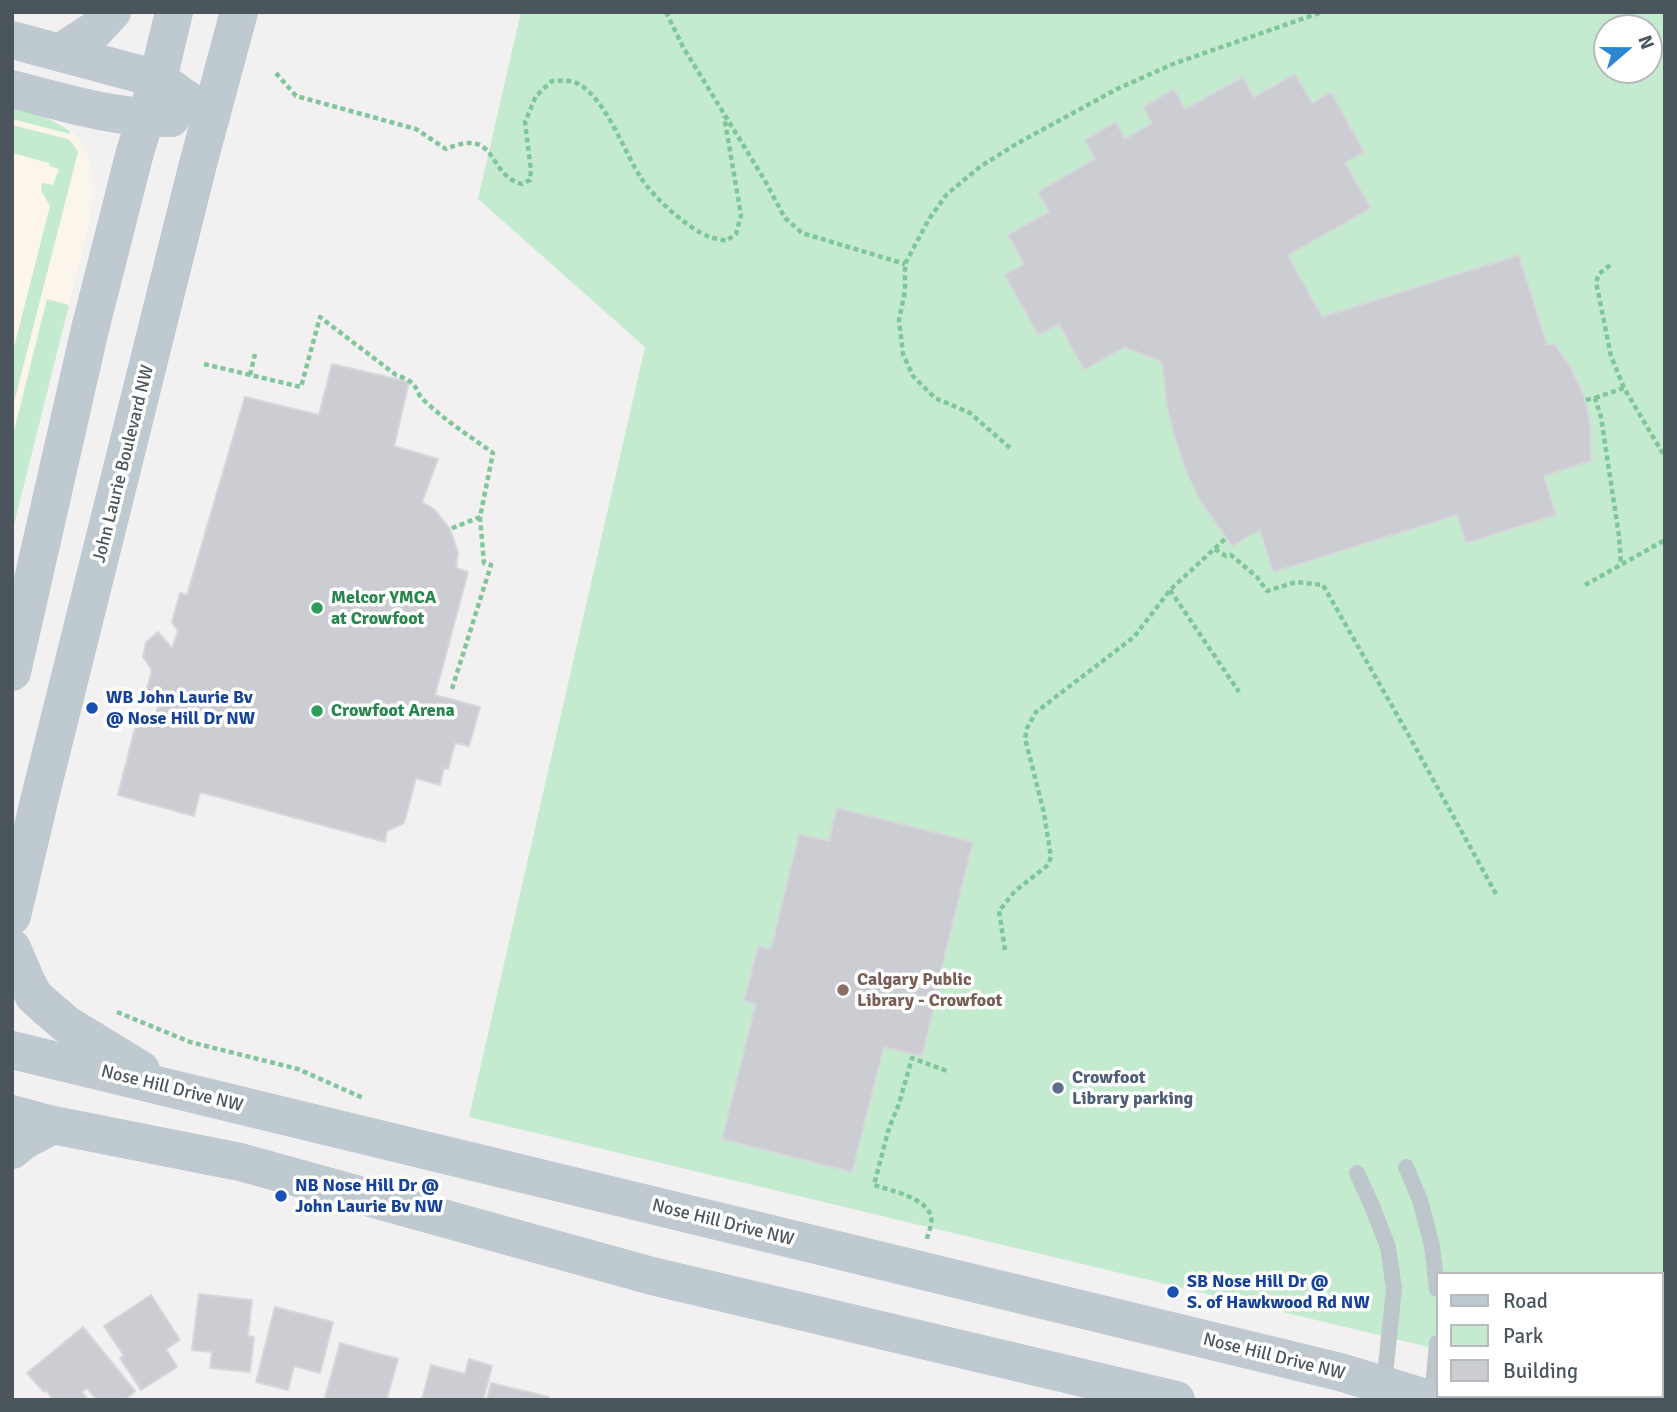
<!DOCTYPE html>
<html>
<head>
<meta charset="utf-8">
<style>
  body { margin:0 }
  #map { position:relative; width:1677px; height:1412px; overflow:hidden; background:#f2f0f1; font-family:Signika,sans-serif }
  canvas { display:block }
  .frame { position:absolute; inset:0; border:14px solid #4a555c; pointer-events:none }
  .legend { position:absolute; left:1436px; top:1272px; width:228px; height:126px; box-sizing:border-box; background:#fff; border:2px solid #b7bbbe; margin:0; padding:9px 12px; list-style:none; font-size:21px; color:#4a555c }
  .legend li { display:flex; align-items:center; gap:14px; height:35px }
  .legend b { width:35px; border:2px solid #b7bbbe }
  .north { position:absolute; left:1593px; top:14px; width:70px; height:70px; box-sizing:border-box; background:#fff; border:2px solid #b7bbbe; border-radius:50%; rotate:70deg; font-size:19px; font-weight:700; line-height:28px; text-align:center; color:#4a555c }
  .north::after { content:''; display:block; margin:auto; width:24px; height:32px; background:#2c86d1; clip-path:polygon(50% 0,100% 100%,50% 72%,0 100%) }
</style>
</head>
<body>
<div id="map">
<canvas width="1677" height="1412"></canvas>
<div class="frame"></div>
<ul class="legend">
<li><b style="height:9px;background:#bec9d0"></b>Road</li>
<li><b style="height:19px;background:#c4ebcf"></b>Park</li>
<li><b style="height:19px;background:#cbcdd2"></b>Building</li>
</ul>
<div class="north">N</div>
</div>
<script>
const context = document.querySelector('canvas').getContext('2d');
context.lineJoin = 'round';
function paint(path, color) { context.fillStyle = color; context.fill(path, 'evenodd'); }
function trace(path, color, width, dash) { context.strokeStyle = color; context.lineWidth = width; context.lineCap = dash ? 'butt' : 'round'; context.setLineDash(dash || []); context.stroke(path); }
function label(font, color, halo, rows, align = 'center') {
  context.font = font + ' Signika,sans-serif'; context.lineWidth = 7; context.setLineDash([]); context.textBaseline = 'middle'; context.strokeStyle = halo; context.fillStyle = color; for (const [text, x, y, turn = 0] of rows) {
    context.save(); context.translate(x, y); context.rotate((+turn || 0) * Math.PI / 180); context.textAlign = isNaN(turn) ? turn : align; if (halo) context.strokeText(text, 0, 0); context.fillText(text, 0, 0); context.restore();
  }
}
const commercial = new Path2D(`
  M12,101L39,111L57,121L70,130L81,141L88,157L92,171L93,194L88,229L12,536Z`);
const green = new Path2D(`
  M521,12H1665V1400H1647L1633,1396H1661V1274H1437V1349L469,1117L645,347L478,199ZM1607,28H1649V70H1607Z
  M12,104C33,111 52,119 70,131V134L12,119Z
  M12,125L68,139L73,144L78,152L12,410V355L50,206L41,190L42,183L53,185L59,169L49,166V163L12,153Z
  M47,299L69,305L12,533V439Z`);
const building = new Path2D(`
  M1295,74L1312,103L1331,92L1364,152L1345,163L1371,208L1288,255L1322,317L1519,255L1547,345L1554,344L1569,364L1584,395L1590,422L1591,461L1544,476L1556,515L1466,543L1457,515L1273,572L1260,530L1232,546L1200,500L1186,471L1174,435L1167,407L1162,362L1125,347L1084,370L1059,324L1038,335L1005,275L1024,264L1008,235L1049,212L1038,192L1095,159L1085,140L1116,122L1125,139L1152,123L1143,107L1174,89L1185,109L1243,77L1254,97Z
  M332,364L409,382L394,446L438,459L422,502L435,510L450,529L458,553L456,568L468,572L435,695L480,707L469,746L455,743L448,769L444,768L440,785L416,778L404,823L387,831L385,842L200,792L194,816L118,795L138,716L154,720L159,703L144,699L152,670L143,657L146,642L158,632L172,648L178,631L172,622L180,593L187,595L245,397L319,415Z
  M837,808L973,842L939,979L941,980L922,1056L884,1047L852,1172L722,1139L756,1004L744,1001L758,946L771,949L799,834L829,841Z
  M199,1294L252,1300L248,1336L254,1337L250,1372L210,1368L212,1352L192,1350Z
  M151,1295L180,1340L166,1349L177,1367L141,1390L120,1358L124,1356L104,1326Z
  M275,1307L333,1322L320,1373L294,1366L288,1390L256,1382Z
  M83,1327L135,1391L125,1400H97L87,1388L82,1392L88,1400H53L46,1390L44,1392L27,1373Z
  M340,1343L398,1359L387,1398L393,1400H334L325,1398Z
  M469,1359L492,1366L483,1400H422L431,1365L465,1374Z
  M491,1383L549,1397L548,1400H487Z`);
const path = new Path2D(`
  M666,12L683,47L764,179L785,218L802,233L905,264
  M276,73L296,96L416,129L446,149C499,126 486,175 522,184L530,180L531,171L525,122L536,96L552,81C559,81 567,80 574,82C604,93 624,152 641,178C654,198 688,229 710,237C715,239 721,239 726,241L736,234L741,215L724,116
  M1610,265L1599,274L1596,282L1611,356L1624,388
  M204,364L301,387L320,317L396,375C423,384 411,390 427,403C447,422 471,437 493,453L480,517L450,529
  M250,375L255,354
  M1595,398L1624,388L1665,457
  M1586,400L1595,398L1601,417L1619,536L1621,565
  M1010,448L970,413L935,398L913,376L903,354L899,320L905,291V264L929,219L947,194L981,166L1018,143L1117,89L1173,64L1322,12
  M1215,549L1226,556L1231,555L1257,577L1267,591L1296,582L1323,585L1408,734L1496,894
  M1585,585L1665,540
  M1170,590L1239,692
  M452,689L491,565L484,563L480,517
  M1005,950L999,911L1015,891L1048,865L1051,857L1044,813L1025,738L1027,728L1036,712L1134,637L1170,590L1226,538
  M117,1012L190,1042L298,1069L363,1098
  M927,1239C928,1233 933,1223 931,1217C928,1198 889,1190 874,1185L889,1128L899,1104L912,1058L947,1071
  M1564,1396L1578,1400`);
const lane = new Path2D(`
  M1406,1167L1420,1200L1432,1246L1437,1289
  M1357,1173L1372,1206L1388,1247L1394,1289L1384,1385
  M1432,1400L1437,1343`);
const secondary = new Path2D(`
  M12,40L158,79L211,117
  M60,53L95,30L112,12
  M12,89C65,103 117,119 171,118
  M12,672L90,329L135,152L158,79L174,12
  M12,916L40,797L198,164L239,12
  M12,948L26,981L34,996L45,1006L66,1024L141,1070
  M12,1050L1340,1372L1432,1400
  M12,1114L53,1125L240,1162L652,1276L1176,1400
  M12,1150L23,1141L53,1125`);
const markers = [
  [317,608,7,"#2e9e5b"],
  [92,708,7,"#1a4fb4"],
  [317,711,7,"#2e9e5b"],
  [843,990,7,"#8d6e63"],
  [1058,1088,7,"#5c6f8a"],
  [281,1196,7,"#1a4fb4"],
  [1173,1292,7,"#1a4fb4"]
];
const streetNames = [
  ["John Laurie Boulevard NW",124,464,-76],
  ["Nose Hill Drive NW",172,1089,14],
  ["Nose Hill Drive NW",723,1223,14],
  ["Nose Hill Drive NW",1274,1357,14]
];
const leisureNames = [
  ["Melcor YMCA",331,598],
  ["at Crowfoot",331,619],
  ["Crowfoot Arena",331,711]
];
const transitNames = [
  ["WB John Laurie Bv",106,698],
  ["@ Nose Hill Dr NW",106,719],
  ["NB Nose Hill Dr @",295,1186],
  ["John Laurie Bv NW",295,1207],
  ["SB Nose Hill Dr @",1187,1282],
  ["S. of Hawkwood Rd NW",1187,1303]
];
const educationNames = [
  ["Calgary Public",857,980],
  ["Library - Crowfoot",857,1001]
];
const serviceNames = [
  ["Crowfoot",1072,1078],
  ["Library parking",1072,1099]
];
paint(commercial, '#fbf5ec');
paint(green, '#c4ebcf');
paint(building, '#cbcdd2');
trace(building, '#d5d7db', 2);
trace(path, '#7fc69b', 4.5, [5, 3.5]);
trace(lane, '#bdc6cb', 16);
trace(secondary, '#bec9d0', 38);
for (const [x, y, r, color] of markers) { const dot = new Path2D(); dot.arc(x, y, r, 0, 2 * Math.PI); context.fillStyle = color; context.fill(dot); trace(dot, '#fff', 2.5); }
label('18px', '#4a555c', '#fff', streetNames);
label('bold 18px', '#27864d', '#fff', leisureNames, 'left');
label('bold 18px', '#164399', '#fff', transitNames, 'left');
label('bold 18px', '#785e54', '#fff', educationNames, 'left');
label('bold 18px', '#4e5e75', '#fff', serviceNames, 'left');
</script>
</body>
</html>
